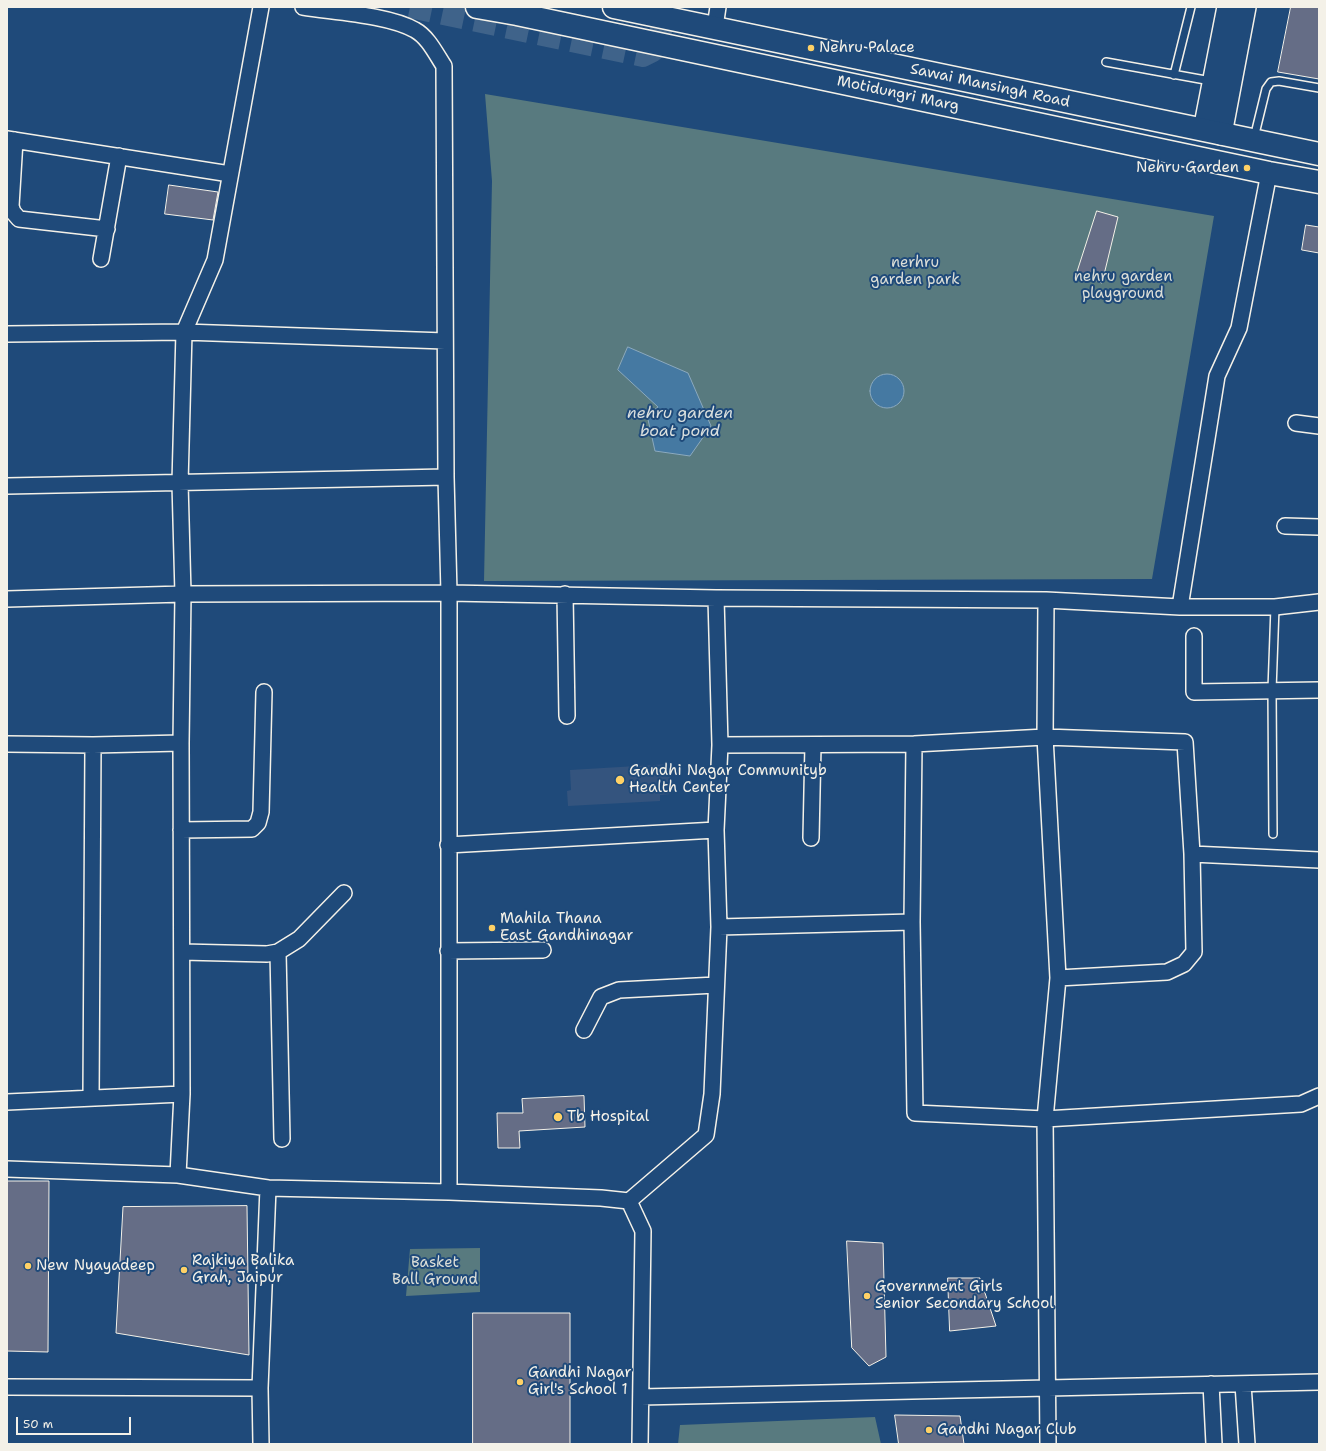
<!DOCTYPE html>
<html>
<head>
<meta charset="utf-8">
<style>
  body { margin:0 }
  #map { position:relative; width:1326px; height:1451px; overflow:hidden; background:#1f4a7a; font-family:"Shantell Sans",sans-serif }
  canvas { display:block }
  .frame { position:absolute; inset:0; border:8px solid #f4f1e8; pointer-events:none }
  .scale { position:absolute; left:16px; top:1417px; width:115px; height:18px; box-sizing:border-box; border:2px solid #f4f1e8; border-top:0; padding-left:5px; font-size:12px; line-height:14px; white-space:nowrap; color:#f4f1e8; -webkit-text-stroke:3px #1f4a7a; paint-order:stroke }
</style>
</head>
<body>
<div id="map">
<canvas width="1326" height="1451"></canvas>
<div class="frame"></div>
<div class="scale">50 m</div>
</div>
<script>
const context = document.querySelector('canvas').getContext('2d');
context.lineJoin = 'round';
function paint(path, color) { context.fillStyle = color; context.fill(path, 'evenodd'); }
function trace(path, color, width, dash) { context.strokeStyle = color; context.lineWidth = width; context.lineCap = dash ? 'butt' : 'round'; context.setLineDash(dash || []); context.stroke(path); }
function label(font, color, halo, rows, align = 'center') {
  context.font = font + ' "Shantell Sans",sans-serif'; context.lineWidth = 4; context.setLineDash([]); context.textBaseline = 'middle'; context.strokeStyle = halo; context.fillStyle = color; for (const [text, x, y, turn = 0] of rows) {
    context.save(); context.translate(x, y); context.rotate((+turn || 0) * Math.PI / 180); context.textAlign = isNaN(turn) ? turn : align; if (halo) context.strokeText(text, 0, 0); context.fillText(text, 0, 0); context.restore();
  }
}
const built = new Path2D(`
  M670,764L671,794L660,795V801L568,806L567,791L571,790L570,770Z`);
const green = new Path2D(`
  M485,94L1214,216L1152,579L484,581L492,181Z
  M480,1248V1292L406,1296L410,1249Z
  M875,1417L881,1444H678L680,1425Z`);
const water = new Path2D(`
  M628,347L688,373L711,426L690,456L655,451L647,415L658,407L618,370Z
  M870 391a17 17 0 1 1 34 0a17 17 0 1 1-34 0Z`);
const building = new Path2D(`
  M1291,7H1319V79L1278,72Z
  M169,185L218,192L213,220L165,214Z
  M1097,211L1118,217L1102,283L1077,273Z
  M1306,225L1319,227V253L1302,250Z
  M584,1096L585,1127L519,1131L520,1148H498L497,1113H523L522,1099Z
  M7,1181H49L48,1352L7,1351Z
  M247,1206L249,1355L116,1333L123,1207Z
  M847,1241L883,1243L886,1357L869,1366L852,1348Z
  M948,1278H980L996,1326L950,1331Z
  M473,1313H570V1444H473Z
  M895,1415L960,1416L964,1444H899Z`);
const primaryTunnel = new Path2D(`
  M410,7L643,56L653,51L662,28L667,7`);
const lane = new Path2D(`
  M1106,62L1211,81
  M1174,75L1191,7
  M1254,138L1266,89L1271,82L1279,81L1319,88
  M1273,834L1272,690L1275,607`);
const street = new Path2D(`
  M303,7C334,12 389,15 415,30C428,37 436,54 444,66L446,477L449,593V1192
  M715,27L718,7
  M7,139L230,174
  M15,140L11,206L13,212L19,219L107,229
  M101,259L119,156
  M7,334L184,332L445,341
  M1296,423L1319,426
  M7,486L446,477
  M1285,526L1319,527
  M565,594L567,716
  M7,599L183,594L449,593L716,598L1046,600L1180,607H1275L1319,602
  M1046,600L1045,737L1058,978L1045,1119L1048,1444
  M1180,607L1217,376L1239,328L1269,173
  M1194,636V692L1319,690
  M7,744L93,745L181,743
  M914,744L912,922L915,1113L1045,1119L1301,1104L1319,1096
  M720,745L914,744L1045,737L1185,742L1192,854L1194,952L1184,964L1167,972L1058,978
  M181,830L252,829L258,823L261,812L264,692
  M811,838L813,745
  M448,845L716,830
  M1192,854L1319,860
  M719,927L912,922
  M448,951L543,950
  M182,952L267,954L278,952L299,939L344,893
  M278,952L282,1139
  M584,1030L601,997L619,990L716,985
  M91,1098L93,745
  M7,1102L182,1094
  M7,1169L178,1175L268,1188
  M178,1175L182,1094L181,743L183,594L180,483L184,332L215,260L261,7
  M629,1201L706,1135L712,1094L719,927L716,830L720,745L716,598
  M1211,1384L1214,1444
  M1243,1384L1247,1444
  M7,1387L260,1388
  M641,1397L1319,1382
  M261,1444L260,1388L268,1188L449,1192L601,1198L629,1201L643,1231L640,1444`);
const secondary = new Path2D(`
  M1204,130L1228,7
  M1221,134L1245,7`);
const primary = new Path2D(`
  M477,7L517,14L1269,173L1319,182
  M614,7L1319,154`);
const markers = [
  [811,48,4,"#ffd166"],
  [1247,168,4,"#ffd166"],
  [620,780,5,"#ffd166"],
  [492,928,4,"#ffd166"],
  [558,1117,5,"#ffd166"],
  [28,1266,4,"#ffd166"],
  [184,1270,4,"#ffd166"],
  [867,1296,4,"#ffd166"],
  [520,1382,4,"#ffd166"],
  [929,1430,4,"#ffd166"]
];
const poiNames = [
  ["Nehru Palace",819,48],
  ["Nehru Garden",1239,168,"right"],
  ["Gandhi Nagar Communityb",629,771],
  ["Health Center",629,788],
  ["Mahila Thana",500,919],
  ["East Gandhinagar",500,936],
  ["Tb Hospital",567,1117],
  ["Rajkiya Balika",192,1261],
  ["Grah, Jaipur",192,1278],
  ["New Nyayadeep",36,1266],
  ["Government Girls",875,1287],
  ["Senior Secondary School",875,1304],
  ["Gandhi Nagar",528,1373],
  ["Girl's School 1",528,1390],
  ["Gandhi Nagar Club",937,1430]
];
const streetNames = [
  ["Sawai Mansingh Road",990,86,12],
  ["Motidungri Marg",898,94,12]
];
const parkNames = [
  ["nerhru",915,263],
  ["garden park",915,280],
  ["nehru garden",1123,277],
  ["playground",1123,294],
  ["Basket",435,1263],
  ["Ball Ground",435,1280]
];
const waterNames = [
  ["nehru garden",680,414],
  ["boat pond",680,432]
];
paint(built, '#34547e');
paint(green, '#587a7f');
paint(water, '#4579a2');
trace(water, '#8ba9be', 1);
paint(building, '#656d86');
trace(building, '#f4f1e8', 1);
trace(primaryTunnel, '#3f638a', 22, [22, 11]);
trace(lane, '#f4f1e8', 10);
trace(street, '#f4f1e8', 18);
trace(secondary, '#f4f1e8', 24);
trace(primary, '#f4f1e8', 25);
trace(lane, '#1f4a7a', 7);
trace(street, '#1f4a7a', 15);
trace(secondary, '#1f4a7a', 21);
trace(primary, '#1f4a7a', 22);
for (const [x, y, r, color] of markers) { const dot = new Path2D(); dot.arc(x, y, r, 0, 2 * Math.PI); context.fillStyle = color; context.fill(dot); trace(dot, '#1f4a7a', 1.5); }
label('15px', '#f4f1e8', '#1f4a7a', poiNames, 'left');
label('15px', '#f4f1e8', '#1f4a7a', streetNames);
label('15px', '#dddfd8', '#1f4a7a', parkNames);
label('italic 16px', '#dadfde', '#1f4a7a', waterNames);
</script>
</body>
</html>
